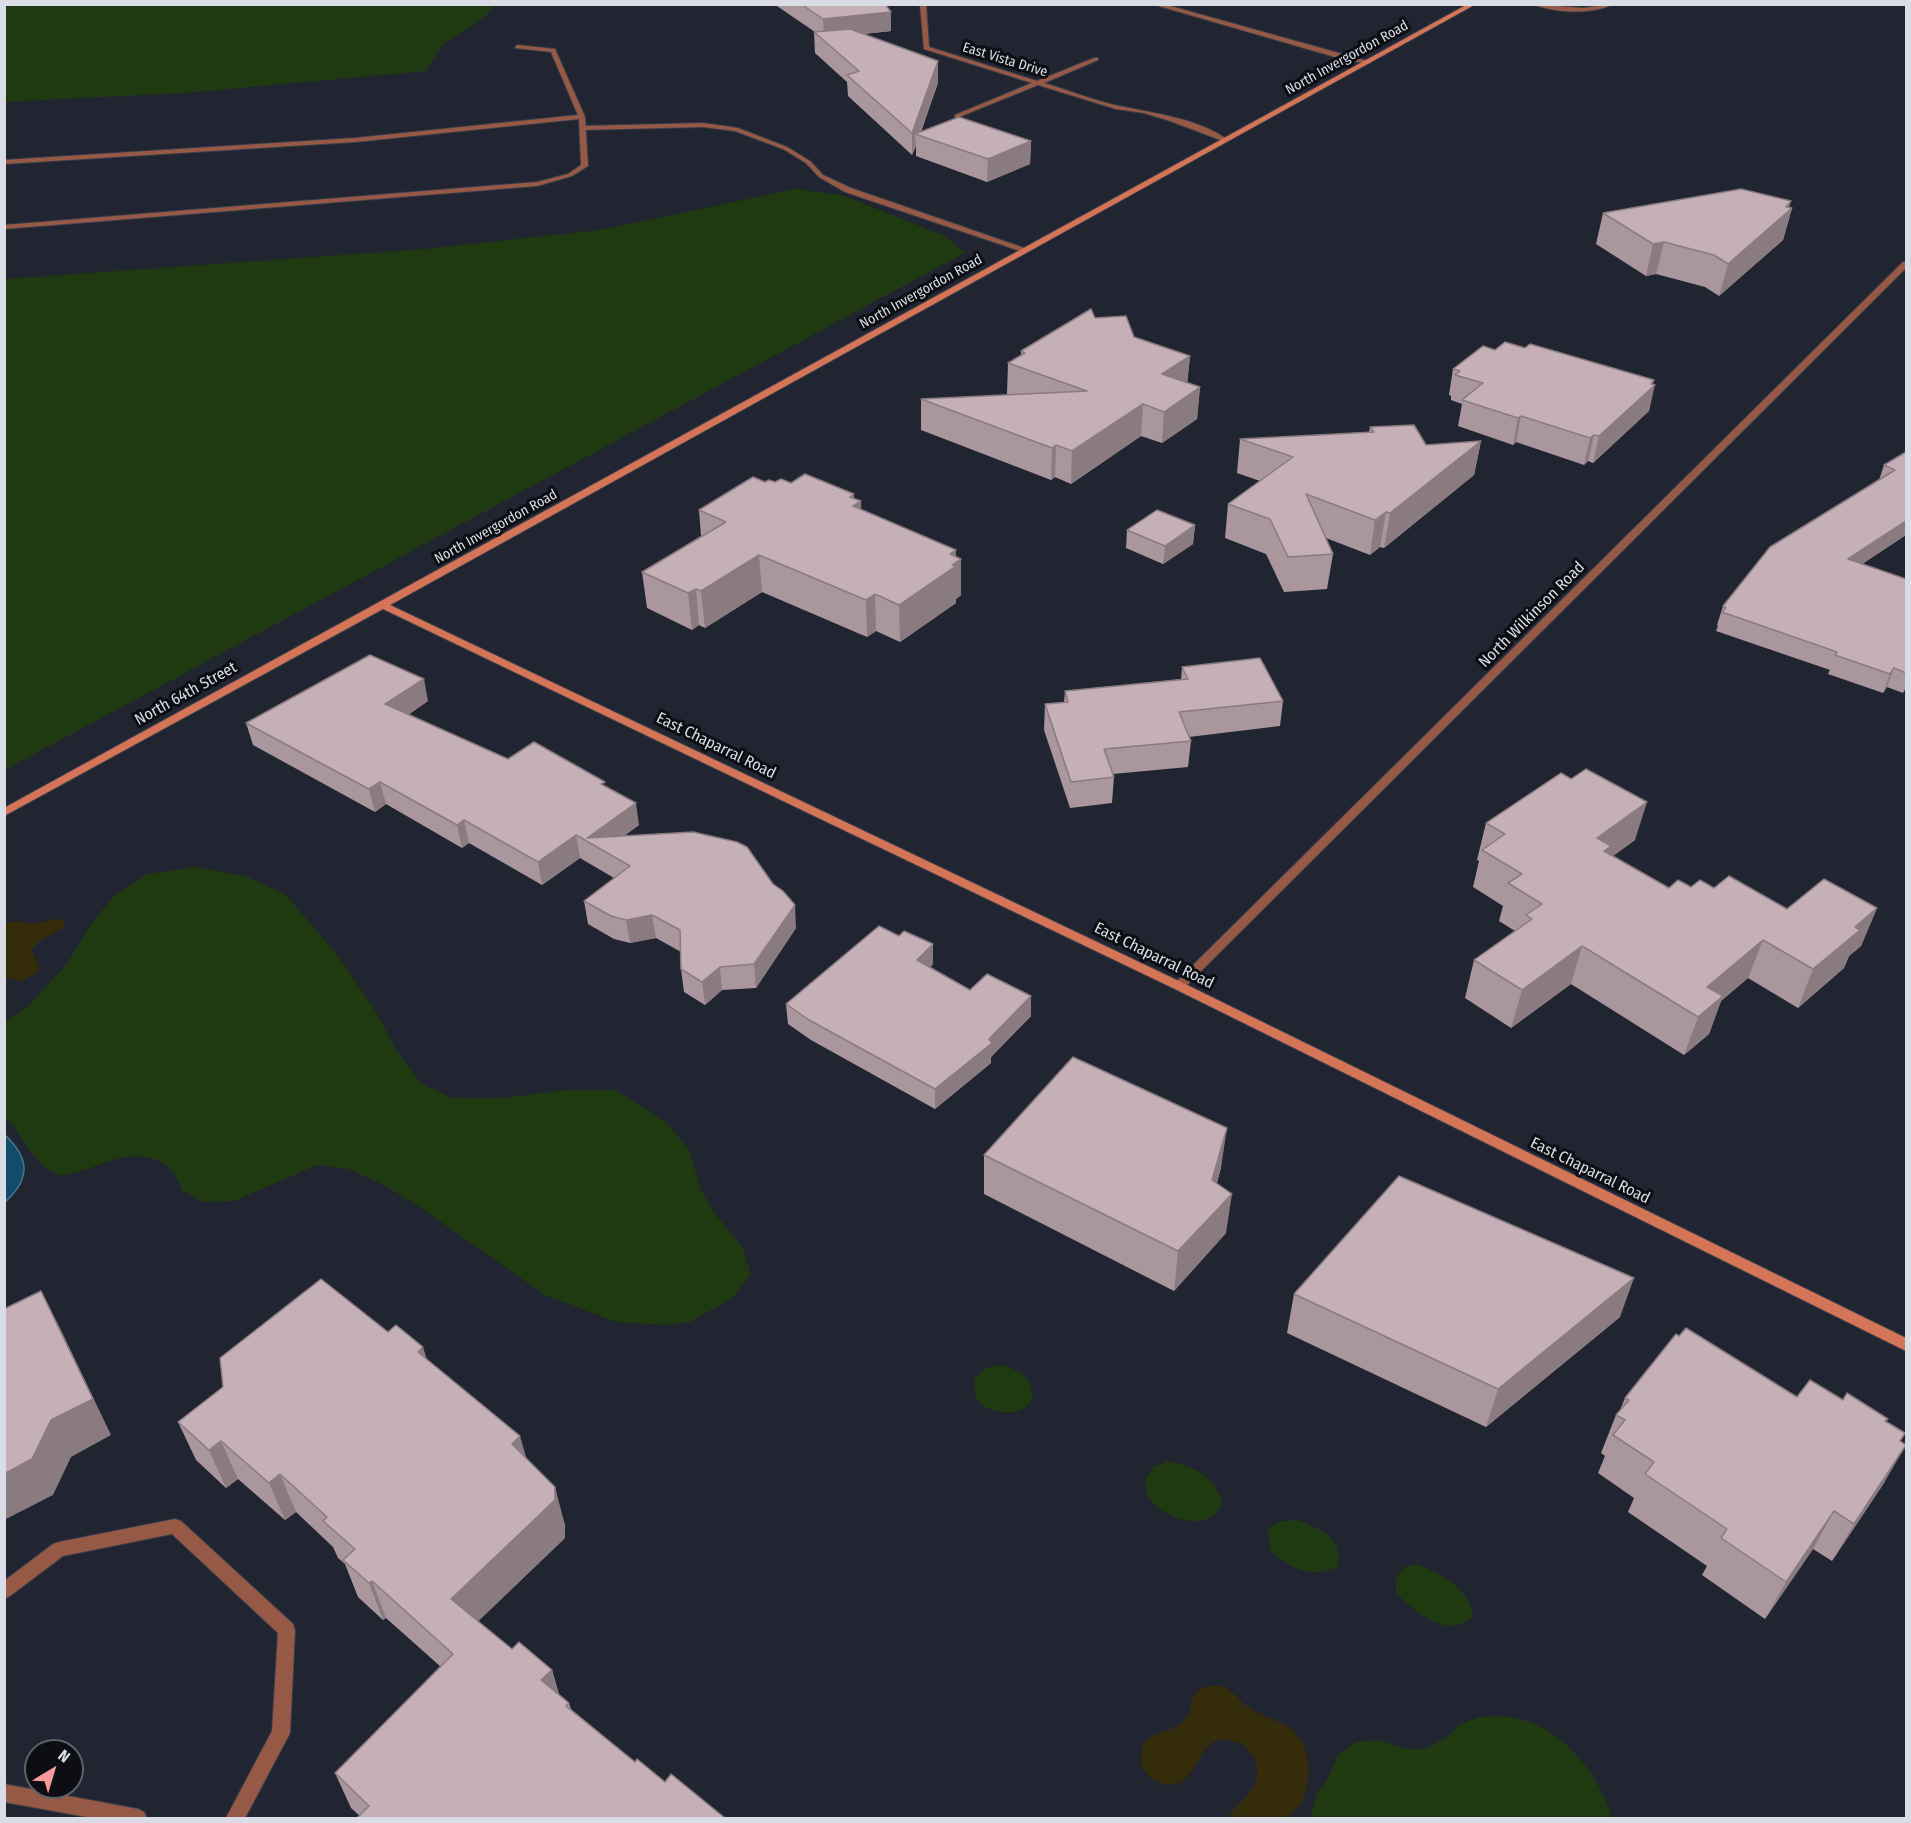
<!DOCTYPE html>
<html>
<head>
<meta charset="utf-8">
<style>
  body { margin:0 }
  #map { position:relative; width:1911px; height:1823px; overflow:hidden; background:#212431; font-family:"Fira Sans Condensed",sans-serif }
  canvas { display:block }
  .frame { position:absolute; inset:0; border:6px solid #dadde6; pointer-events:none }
  .north { position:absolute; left:24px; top:1739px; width:60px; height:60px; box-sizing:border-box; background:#0c0e13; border:2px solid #5e6167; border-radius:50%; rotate:38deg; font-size:16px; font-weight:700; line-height:24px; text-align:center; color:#dadde6 }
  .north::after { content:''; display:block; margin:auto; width:21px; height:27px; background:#f59b9a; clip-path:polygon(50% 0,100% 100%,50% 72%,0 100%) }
</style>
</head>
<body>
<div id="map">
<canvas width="1911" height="1823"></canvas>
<div class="frame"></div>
<div class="north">N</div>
</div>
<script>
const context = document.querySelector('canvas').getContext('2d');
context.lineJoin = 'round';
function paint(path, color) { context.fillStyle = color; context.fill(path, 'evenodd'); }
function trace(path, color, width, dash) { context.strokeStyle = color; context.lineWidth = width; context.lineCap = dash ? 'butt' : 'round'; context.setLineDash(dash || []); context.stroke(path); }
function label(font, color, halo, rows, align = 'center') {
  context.font = font + ' "Fira Sans Condensed",sans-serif'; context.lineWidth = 6; context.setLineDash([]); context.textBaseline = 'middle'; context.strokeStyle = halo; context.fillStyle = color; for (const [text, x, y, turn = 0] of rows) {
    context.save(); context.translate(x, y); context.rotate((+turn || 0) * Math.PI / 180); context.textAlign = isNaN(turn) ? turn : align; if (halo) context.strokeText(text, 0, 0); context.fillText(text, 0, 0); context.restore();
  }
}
const green = new Path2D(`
  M5,4H495V5L486,16L442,45L426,71L185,93L5,102Z
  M795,189L842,195L947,237L965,253L5,770V279L425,249L600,230Z
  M195,867L246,876L286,895L339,957L378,1015L396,1050L422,1084L453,1098H503L567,1090H615L665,1121L688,1148L702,1192L717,1216L742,1247L751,1274L733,1298L690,1322L664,1325L616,1322L545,1295L418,1206L384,1185L349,1169L317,1165L234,1201L204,1202L182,1191C177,1175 171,1164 154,1159C123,1150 104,1166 74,1173C70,1174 65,1176 61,1175C38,1169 24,1140 11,1123L5,1119V1022L28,1006L67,964L88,928L113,897L147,874Z
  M1001,1365C1019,1369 1033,1378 1033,1398C1030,1402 1027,1407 1023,1409C1012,1416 986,1412 978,1401C973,1394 974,1386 975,1378L986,1368Z
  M1168,1461C1194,1467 1216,1475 1222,1503C1219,1507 1217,1512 1214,1515C1195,1530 1157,1515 1147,1495C1146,1491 1145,1485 1145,1481L1152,1468Z
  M1297,1520C1319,1528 1344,1538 1338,1566C1313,1580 1290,1568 1270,1551L1268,1529L1281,1521Z
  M1417,1564C1441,1575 1471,1588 1473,1617C1447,1640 1415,1612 1396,1593V1578L1404,1567Z
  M1503,1716C1512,1718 1522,1719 1530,1722C1570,1737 1601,1779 1612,1818H1310L1317,1794L1328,1778L1338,1755L1356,1742L1379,1740L1406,1749H1424L1446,1738L1459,1725L1479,1717Z`);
const sand = new Path2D(`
  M56,919L62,920L64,923V928L41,940L31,950L40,967L39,972L22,981L5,978V923L19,921L33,924Z
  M1218,1685C1238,1692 1238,1701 1251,1709C1262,1716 1274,1719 1285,1725C1309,1739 1312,1766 1306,1790C1303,1802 1296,1814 1284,1818C1277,1821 1238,1819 1228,1818C1238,1800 1259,1792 1257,1768C1255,1758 1252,1752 1243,1745C1236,1741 1224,1738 1216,1741C1202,1747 1197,1767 1187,1777C1173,1792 1149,1784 1142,1766C1139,1759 1142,1750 1143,1743C1156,1731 1176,1731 1185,1720C1199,1704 1182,1689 1218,1685Z`);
const water = new Path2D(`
  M4,1134C29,1157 32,1178 5,1202Z`);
const lane = new Path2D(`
  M1532,4L1583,8L1614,4C1590,15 1556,13 1532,4Z
  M703,123L738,128L787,147L810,161L823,175L851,188L1030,250L1023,252L845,192L819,177L806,163L783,149L735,131L703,127L583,130L580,128L583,126Z`);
const street = new Path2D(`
  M920,4H926L929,47L1037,81L1094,58H1098V60L1044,83C1068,90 1094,101 1119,106C1153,113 1200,119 1228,140L1223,141L1170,121L1144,113L1116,109L1038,85L959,117H955V115L1032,83L924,49Z
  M1152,4H1163L1371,62L1368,64L1335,57Z
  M517,45L555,49L585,117L588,166L572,176L537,186L4,229V225L537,182L568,174L581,165L579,119L355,142L4,164V160L355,138L578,115L551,52L515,48Z
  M1903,262H1906V268L1183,989H1175L1173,986L1175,983Z
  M175,1519L181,1521L293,1624L295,1630L290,1733L245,1818H226L272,1731L278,1633L172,1534L63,1556L10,1596L4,1599V1581L53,1544L59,1542Z
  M4,1784L138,1809L144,1812L147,1818H92L4,1802Z`);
const secondary = new Path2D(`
  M1468,4H1476L390,605L1183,983L1906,1338V1351L1175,989L383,609L4,816V808Z`);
const wall = new Path2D(`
  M774,4H885L891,12V31L864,34L938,83L921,132L1031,141L1030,164L987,182L916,156V146L912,155L848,96L847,82L815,53L814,32H815Z
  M1792,208L1783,240L1719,296L1705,287L1656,274L1646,276L1596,244L1603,213Z
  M1095,318L1134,337L1190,356L1187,383L1200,387L1197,419L1162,443L1141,436L1071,484L1055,477L1051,480L921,430V399L1009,395L1007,394L1008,363L1021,355V351Z
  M1495,350L1653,384L1649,411L1593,463L1588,461L1584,465L1516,442L1513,445L1458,426L1462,404L1451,400V396L1449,395L1453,369Z
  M1370,427L1426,445L1481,441L1474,475L1384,548L1380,547L1370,555L1326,538L1333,554L1327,589L1284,592L1266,554L1225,538L1228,504L1260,481L1237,473L1240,439L1369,432Z
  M1906,450V535L1862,564L1906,579V688L1903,693L1887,687L1883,693L1828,674L1830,670L1716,631L1718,626L1717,625L1723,606L1879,480L1884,465L1905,453Z
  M765,482L791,483L861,501V510L961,559V595L956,599V603L900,642L876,631L867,637L762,592L705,628L699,625L692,630L647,608L642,572L701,536L699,510Z
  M1195,525L1193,544L1163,564L1126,548L1127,530Z
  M1182,667L1283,701L1280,726L1189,737L1191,741L1188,767L1113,774L1114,777L1112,803L1070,808L1044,730L1045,704L1064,702L1065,691L1181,679Z
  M428,701L408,715L508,759L606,787L639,825L625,835L796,928L756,988L722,990L705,1005L684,992L681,969V952L656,938L630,943L614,939L588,924L584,901L614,878L580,858L542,885L469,843L462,848L386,804L375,812L253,745L246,723Z
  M1486,823L1635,840L1613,856L1669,888H1714L1787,909L1877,908L1861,946L1849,956L1844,968L1798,1008L1748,978L1721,1001L1709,1034L1684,1055L1571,984L1511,1028L1465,998L1474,960L1515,931L1499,921L1503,906L1473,887L1479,861L1477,860Z
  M933,964L930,967L970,990L1031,1016L991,1057V1063L935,1109L811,1040L788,1024L786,1004Z
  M984,1155L1221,1168L1217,1183L1226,1233L1174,1291L984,1194Z
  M1294,1294L1620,1317L1486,1427L1287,1333Z
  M388,1332L427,1359L526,1458L565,1525V1538L478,1621L512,1649L552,1670L559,1694L569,1703L571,1709L635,1762L665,1782L725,1818L360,1816L351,1808L335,1773L441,1667L386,1618L383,1620L358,1597L345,1564L338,1558L333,1547L296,1512L285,1520L238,1479L226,1488L196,1460L178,1422L223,1387Z
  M1797,1397L1843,1400L1886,1421L1901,1441L1884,1483L1832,1561L1813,1549L1765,1619L1702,1575L1707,1566L1628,1512L1634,1498L1598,1473L1605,1456L1601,1453L1616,1415L1620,1410L1625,1398Z`);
const shadedWall = new Path2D(`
  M891,12V31L824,38L823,19Z
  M938,61V83L919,135L915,134L916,146L912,155V133Z
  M1031,141L1030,164L987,182L988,159Z
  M1791,201L1788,212L1792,208L1783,240L1719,296L1728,264Z
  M1664,242L1656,274L1646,276L1653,244Z
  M1190,356L1187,387L1162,374Z
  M1654,380L1652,388L1655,385L1649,411L1593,463L1599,436Z
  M1200,387L1197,419L1162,443L1164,412Z
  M1143,404L1141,436L1071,484L1072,451Z
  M1521,416L1516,442L1513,445L1518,418Z
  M1594,435L1588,461L1584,465L1590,438Z
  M1481,441L1474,475L1384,548L1390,513Z
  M1056,445L1055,477L1051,480L1052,448Z
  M854,494V506L861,501L862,537L850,497Z
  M1386,512L1380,547L1370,555L1375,520Z
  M1906,521V535L1841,578L1848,559Z
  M1195,525L1193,544L1163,564L1165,546Z
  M956,550V562L961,559V595L956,599V603L900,642L899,605L950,554Z
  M759,555L762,592L705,628L701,591Z
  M696,589L699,625L692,630L688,593Z
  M875,594L876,631L867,637L866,600Z
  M1894,668L1887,687L1883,693L1890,674Z
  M424,679L428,701L390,727L385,704Z
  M380,782L386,804L375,812L369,789Z
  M1647,802L1635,840L1606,861L1597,838Z
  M636,803L639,825L604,851L587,838Z
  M464,820L469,843L462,848L457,825Z
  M576,835L580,858L542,885L538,862Z
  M795,905L796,928L756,988L754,964Z
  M1877,908L1861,946L1849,956L1844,968L1798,1008L1813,969L1855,927Z
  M652,915L656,938L630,943L626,920Z
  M1763,940L1748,978L1721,1001L1709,1034L1684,1055L1698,1017L1707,987Z
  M933,944V964L918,980L917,960Z
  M1582,946L1571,984L1511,1028L1522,990Z
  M720,967L722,990L705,1005L702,982Z
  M1031,996V1016L991,1057V1063L935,1109V1089L989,1039Z
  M1227,1128L1221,1168L1207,1219L1212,1180Z
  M1232,1194L1226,1233L1174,1291L1178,1251Z
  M1634,1278L1620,1317L1486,1427L1498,1389Z
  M41,1291L60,1328L111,1435L71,1457L53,1495L4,1520V1474Z
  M423,1347L435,1386L418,1352Z
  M520,1436L531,1474L512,1444Z
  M221,1441L238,1479L226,1488L209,1450Z
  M1906,1445L1884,1483L1832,1561L1854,1524Z
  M280,1474L296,1512L285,1520L269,1483Z
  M555,1487L565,1525V1538L463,1636L451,1599Z
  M1834,1511L1813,1549L1765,1619L1786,1582Z
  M372,1581L386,1618L383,1620L369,1583Z
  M552,1670L562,1706L541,1680Z`);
const building = new Path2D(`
  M801,4H885L891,12L823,19Z
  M850,29L938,61L912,133L847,75L859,71L814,32Z
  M959,117L1031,141L988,159L915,134Z
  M1741,189L1791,201L1786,207L1792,208L1728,264L1714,255L1664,242L1653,244L1603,213Z
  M1091,309L1095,318L1126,316L1134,337L1190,356L1162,374L1200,387L1164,412L1143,404L1072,451L1056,445L1052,448L921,399L1087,391L1008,363L1025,353L1021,351Z
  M1505,342L1525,348L1530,344L1654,380L1651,384L1655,385L1599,436L1594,435L1590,438L1521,416L1518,418L1462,400L1483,383L1455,375L1460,371L1453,369L1483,346L1495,350Z
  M1414,425L1426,445L1481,441L1390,513L1386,512L1375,520L1306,494L1333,554L1288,557L1270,519L1228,504L1293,457L1240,439L1374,432L1370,427Z
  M1906,452V521L1848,559L1906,579V673L1894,668L1890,674L1835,655L1837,652L1722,612L1726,608L1723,606L1770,547L1895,470L1884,465Z
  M805,474L854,494L850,497L861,501L853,506L956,550L950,554L961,559L952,565L956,566L899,605L875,594L866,600L759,555L701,591L696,589L688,593L642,572L726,522L699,510L753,477L765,482L769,480L775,482L781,479L791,483Z
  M1157,510L1195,525L1165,546L1127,530Z
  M370,655L424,679L385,704L508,759L534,742L605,782L601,784L636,803L587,838L693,832L737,842L747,847L773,884L783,891L795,905L754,964L720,967L702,982L681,969L680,930L652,915L626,920L611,916L584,901L630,866L576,835L538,862L464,820L457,825L380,782L369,789L246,723Z
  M1260,658L1283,701L1179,712L1191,741L1104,749L1114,777L1071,782L1045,704L1068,702L1065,691L1188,679L1182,667Z
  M1586,769L1647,802L1597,838L1611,846L1604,851L1669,888L1678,880L1691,887L1700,880L1714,888L1729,876L1787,909L1824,879L1877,908L1855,927L1860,930L1813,969L1763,940L1707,987L1723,996L1698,1017L1582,946L1522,990L1474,960L1532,919L1526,915L1542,904L1508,883L1522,874L1482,850L1505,834L1486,823L1561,773L1571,779Z
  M879,926L899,936L904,931L933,944L917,960L970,990L987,974L1031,996L989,1039L992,1043L935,1089L809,1020L786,1004Z
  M1073,1057L1227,1128L1212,1180L1232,1194L1178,1251L984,1155Z
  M1399,1176L1634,1278L1498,1389L1294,1294Z
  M321,1279L388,1332L396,1325L423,1347L418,1352L520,1436L512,1444L555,1487V1500L451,1599L512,1649L519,1642L552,1670L541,1680L569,1703L566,1706L635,1762L637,1759L665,1782L671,1774L725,1818H357L369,1806L335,1773L453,1654L372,1581L369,1583L343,1560L355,1549L323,1521L327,1517L280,1474L269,1483L221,1441L209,1450L178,1422L223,1387L220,1358Z
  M41,1291L93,1399L51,1420L32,1459L4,1474V1309Z
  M1686,1328L1797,1397L1810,1380L1843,1400L1847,1393L1888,1419L1885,1421L1905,1433L1900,1441L1906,1445L1854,1524L1834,1511L1786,1582L1721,1538L1727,1529L1645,1474L1654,1462L1613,1435L1625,1420L1616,1415L1629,1400L1625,1398L1676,1334L1679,1336Z`);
const farStreetnames = [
  ["North Invergordon Road",1347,58,-29],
  ["East Vista Drive",1005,60,17],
  ["North Invergordon Road",921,292,-29],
  ["North Invergordon Road",496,527,-29]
];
const streetNames = [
  ["North Wilkinson Road",1532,615,-45],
  ["North 64th Street",186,694,-29],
  ["East Chaparral Road",716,746,26],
  ["East Chaparral Road",1154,956,26],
  ["East Chaparral Road",1590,1171,26]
];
paint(green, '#1f3910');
paint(sand, '#342c0b');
paint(water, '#114c6a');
trace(water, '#4d788f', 1.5);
trace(lane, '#3b3e4a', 2);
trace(street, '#3b3e4a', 2);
trace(secondary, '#3b3e4a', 2);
paint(lane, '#955946');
paint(street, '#955946');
paint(secondary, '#d47557');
paint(wall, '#a9979d');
paint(shadedWall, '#897b7f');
paint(building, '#c4b0b6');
trace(building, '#897b7f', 1.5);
label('14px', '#dadde6', '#0c0e13', farStreetnames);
label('16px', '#dadde6', '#0c0e13', streetNames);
</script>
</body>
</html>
